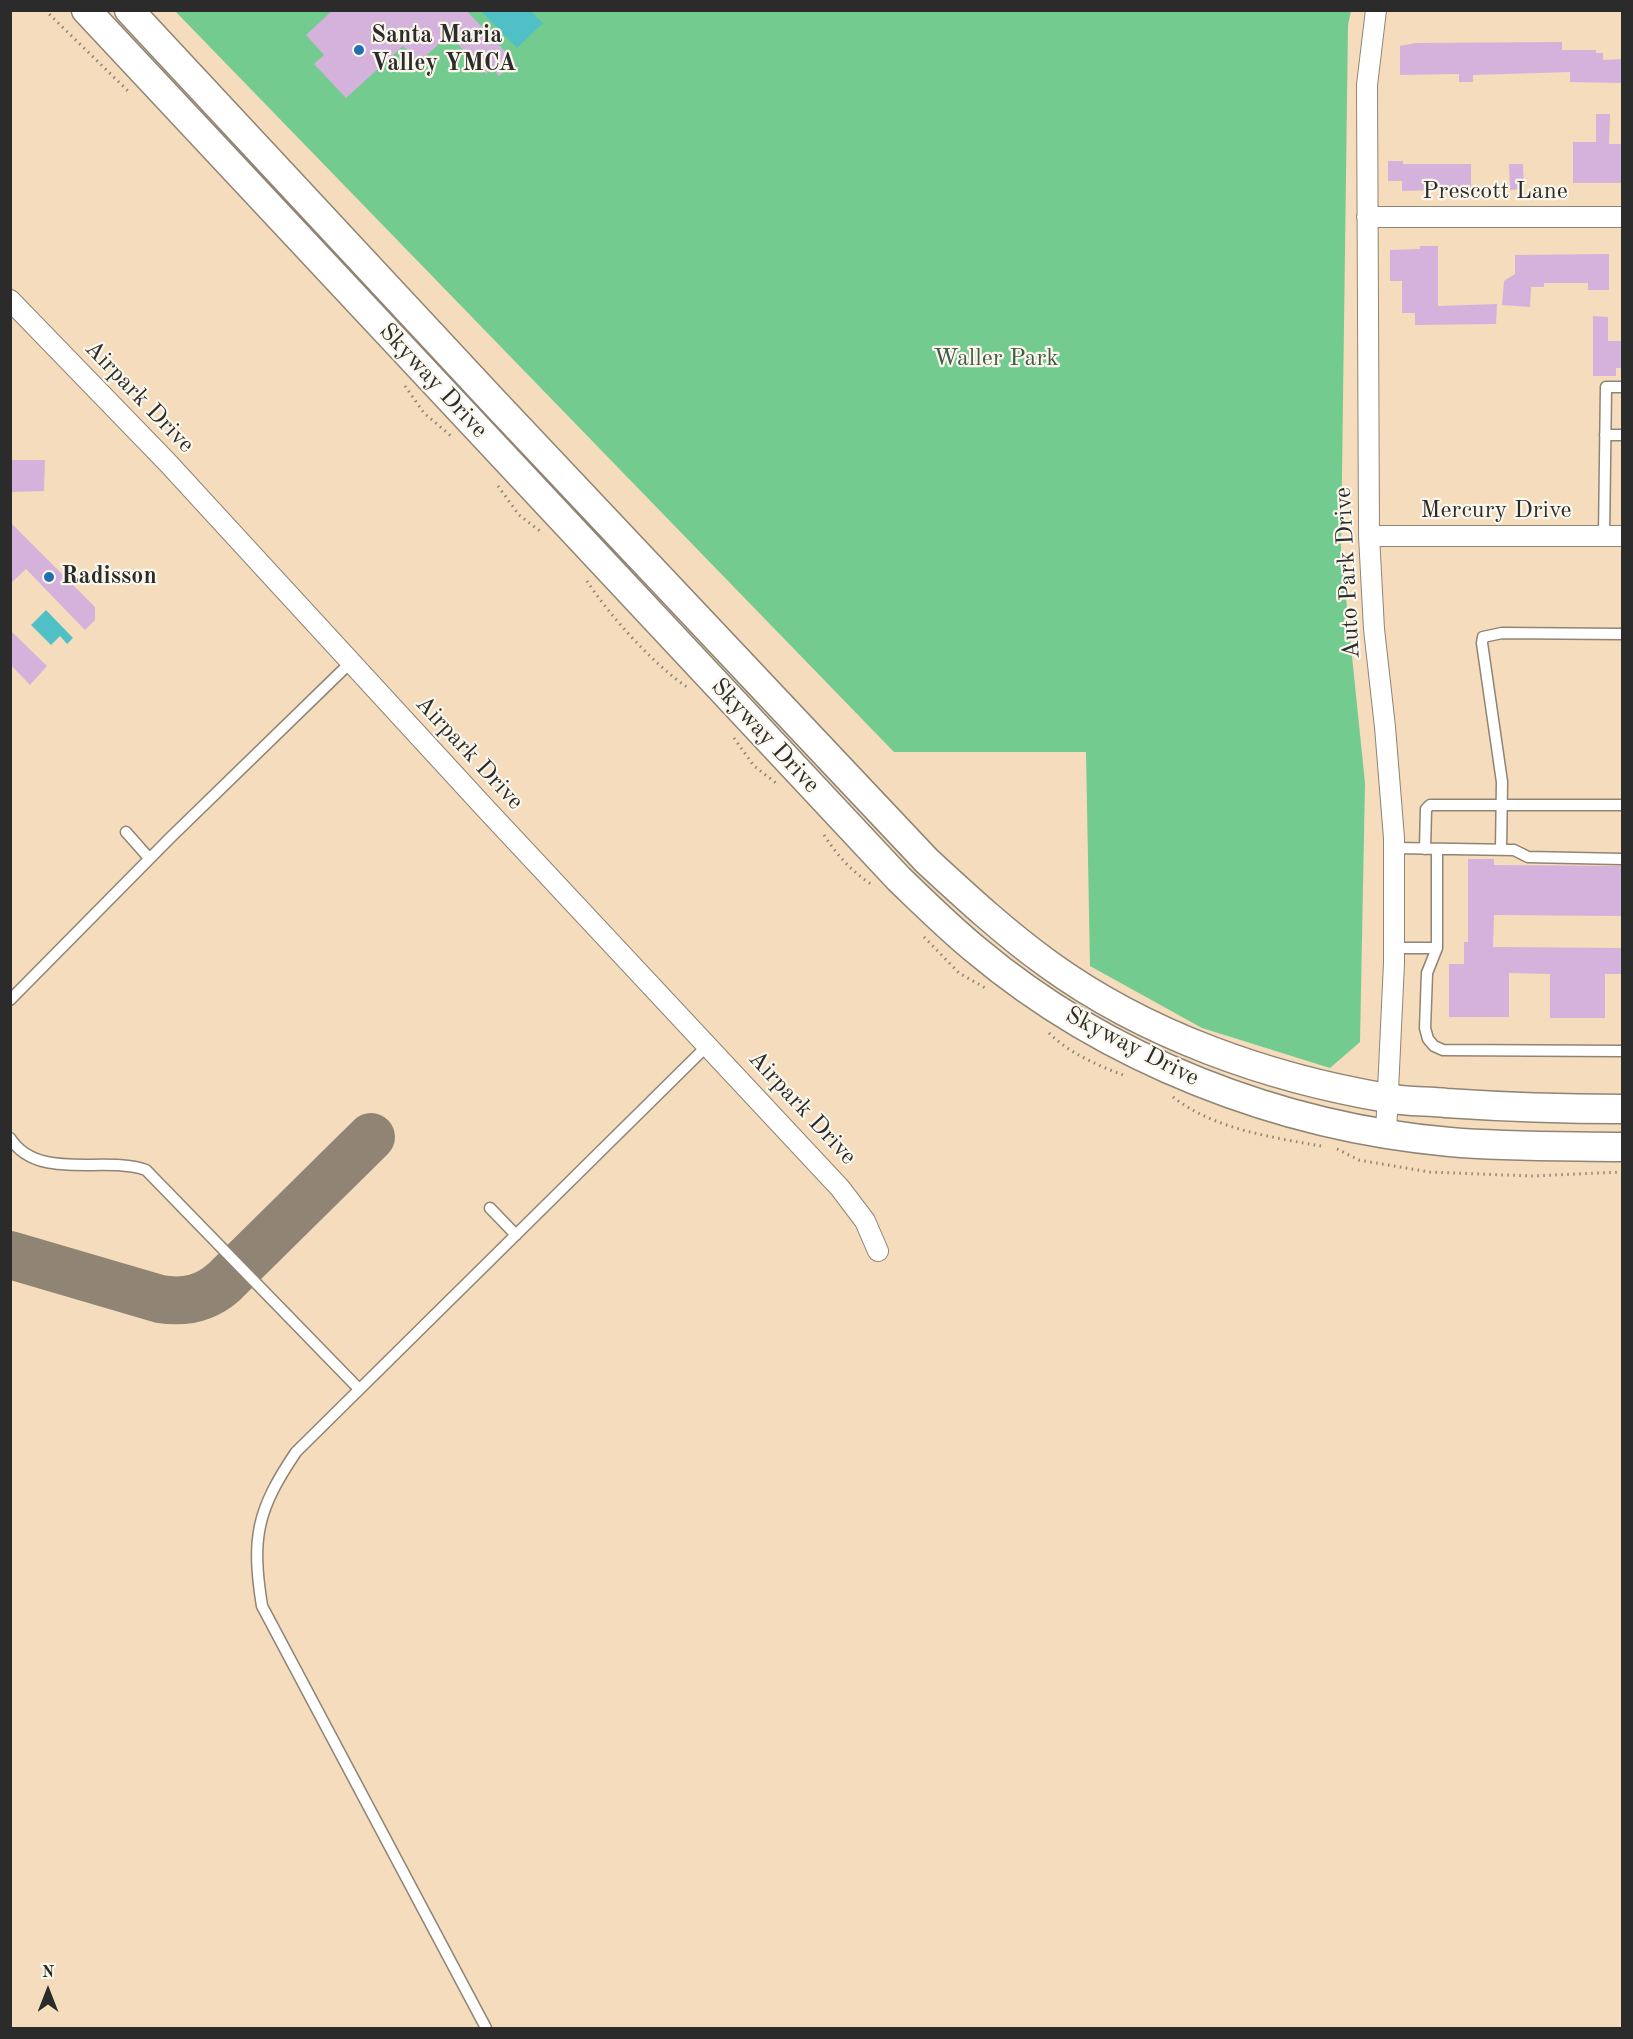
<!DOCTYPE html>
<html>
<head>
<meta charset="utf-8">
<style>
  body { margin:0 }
  #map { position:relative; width:1633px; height:2039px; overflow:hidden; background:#f4dcbd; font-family:"Old Standard TT",serif }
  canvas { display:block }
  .frame { position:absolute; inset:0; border:12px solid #2b2b2b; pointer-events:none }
  .north { position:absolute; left:18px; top:1961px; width:60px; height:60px; -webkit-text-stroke:4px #fbf7ec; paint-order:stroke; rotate:0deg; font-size:16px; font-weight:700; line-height:24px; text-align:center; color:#2b2b2b }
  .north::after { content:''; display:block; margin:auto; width:21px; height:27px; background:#2b2b2b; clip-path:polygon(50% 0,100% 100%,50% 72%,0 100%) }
</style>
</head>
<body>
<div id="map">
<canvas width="1633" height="2039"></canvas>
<div class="frame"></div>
<div class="north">N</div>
</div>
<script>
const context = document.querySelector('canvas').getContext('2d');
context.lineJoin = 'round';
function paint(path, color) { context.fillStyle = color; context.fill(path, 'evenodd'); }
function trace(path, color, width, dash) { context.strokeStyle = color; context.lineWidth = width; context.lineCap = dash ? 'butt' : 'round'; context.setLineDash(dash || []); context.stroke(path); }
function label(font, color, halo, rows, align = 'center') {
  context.font = font + ' "Old Standard TT",serif'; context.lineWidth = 4.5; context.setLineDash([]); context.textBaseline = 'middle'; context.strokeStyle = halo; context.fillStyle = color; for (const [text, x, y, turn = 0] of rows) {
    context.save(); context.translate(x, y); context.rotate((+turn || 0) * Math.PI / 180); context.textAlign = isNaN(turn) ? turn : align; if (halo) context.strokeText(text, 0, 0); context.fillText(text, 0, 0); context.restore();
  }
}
const green = new Path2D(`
  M175,11H1351L1348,25L1341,549L1365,783L1360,1042L1330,1068L1202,1028L1090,966L1086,752H894Z`);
const water = new Path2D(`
  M481,11H531L543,23L517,48Z
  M46,610L73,638L67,644L60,636L51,645L31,625Z`);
const taxiway = new Path2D(`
  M10,1255L160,1299C185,1303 205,1299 224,1282L371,1137`);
const building = new Path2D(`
  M333,10H466L515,62L499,76L492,68L486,74L449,35L419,62L403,46L346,98L314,64L324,55L306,35Z
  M1562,42V50H1596V53H1603V60L1623,59V83L1570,82V72L1473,75V82H1459V74L1400,75V46L1416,43Z
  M1596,114H1610L1609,144H1623V183H1573V142H1596Z
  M1388,161H1403V164H1471V189L1402,191V181H1388Z
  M1509,164H1523L1524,189L1510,190Z
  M1420,246H1438V306L1497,304L1496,324L1415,325V313H1402V281H1390V250L1420,249Z
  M1609,254V290H1588V283H1544V287H1531L1530,307L1502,305L1504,281L1515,274V255Z
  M1593,316L1608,317V341H1623V368H1616V376H1593Z
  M10,460H45L44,491L10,492Z
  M10,522L95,607V620L85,630L26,569L10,584Z
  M10,630L47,666L30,685L10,664Z
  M1468,859H1494V865L1623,866V916L1494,915L1493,947L1623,948V974H1605V1018H1550V974L1509,973V1017H1449V964H1464V942H1468Z`);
const path = new Path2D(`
  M45,10L128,91
  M405,386L424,413L451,436
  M498,486L519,515L540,531
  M587,581C609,615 654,665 687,687
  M734,738L754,766L776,783
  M824,835C837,855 851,871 871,884
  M924,937L959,973L987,989
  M1049,1033C1069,1053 1097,1065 1123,1075
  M1173,1097C1214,1129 1270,1137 1321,1146
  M1337,1149L1359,1160L1430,1172L1531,1176L1622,1172`);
const lane = new Path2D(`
  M1605,435H1622
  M1604,536L1606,387H1622
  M126,832L149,858
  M1394,848L1514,850L1528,857L1622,859
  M1425,849L1426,809L1430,805H1622
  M1437,849V948L1427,973L1425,1028L1428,1039L1434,1046L1443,1050L1622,1051
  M1501,850L1502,782L1482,643L1483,637L1502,633L1622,634
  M1394,948H1437
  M10,1000L170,838L351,662
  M10,1138C38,1182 104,1155 146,1170L359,1389
  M490,1208L516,1235
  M486,2028L262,1606C251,1537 257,1510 296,1452L708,1045`);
const street = new Path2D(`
  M1376,10L1367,85L1369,536L1374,629L1385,727L1394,838V963L1386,1133
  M1367,217H1622
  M10,300L167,462L485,808L840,1188L865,1221L878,1251
  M1369,536H1622`);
const secondary = new Path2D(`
  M86,10L899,879C924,903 949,928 976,950C1107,1060 1280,1127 1450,1142C1507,1147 1565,1146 1622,1147
  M129,10L495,403L927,861C966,897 1005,933 1048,964C1146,1035 1268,1078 1387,1098C1406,1102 1426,1101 1446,1103C1505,1107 1563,1109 1622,1109`);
const markers = [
  [359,50,6,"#1f6fb2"],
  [49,577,6,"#1f6fb2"]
];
const poiNames = [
  ["Santa Maria",371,36],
  ["Valley YMCA",371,64],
  ["Radisson",61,577]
];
const streetNames = [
  ["Prescott Lane",1495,192],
  ["Skyway Drive",433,381,47],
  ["Airpark Drive",139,397,46],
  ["Mercury Drive",1496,511],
  ["Auto Park Drive",1348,573,-93],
  ["Skyway Drive",765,736,47],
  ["Airpark Drive",469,753,47],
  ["Skyway Drive",1132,1047,27],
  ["Airpark Drive",802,1108,47]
];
const parkNames = [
  ["Waller Park",996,359]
];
paint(green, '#74cb8f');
paint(water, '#51c0c6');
trace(taxiway, '#908474', 48);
paint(building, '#d4b2dc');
trace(lane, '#908474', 13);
trace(street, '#908474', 22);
trace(secondary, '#908474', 31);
trace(path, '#908474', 3, [1.5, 4.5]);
trace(lane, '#fff', 10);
trace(street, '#fff', 20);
trace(secondary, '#fff', 28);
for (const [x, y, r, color] of markers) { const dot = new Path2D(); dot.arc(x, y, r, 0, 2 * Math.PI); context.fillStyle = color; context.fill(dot); trace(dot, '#fbf7ec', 2); }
label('bold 24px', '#2b2b2b', '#fbf7ec', poiNames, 'left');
label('24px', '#2b2b2b', '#fbf7ec', streetNames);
label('24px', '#415b49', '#fbf7ec', parkNames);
</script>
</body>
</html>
